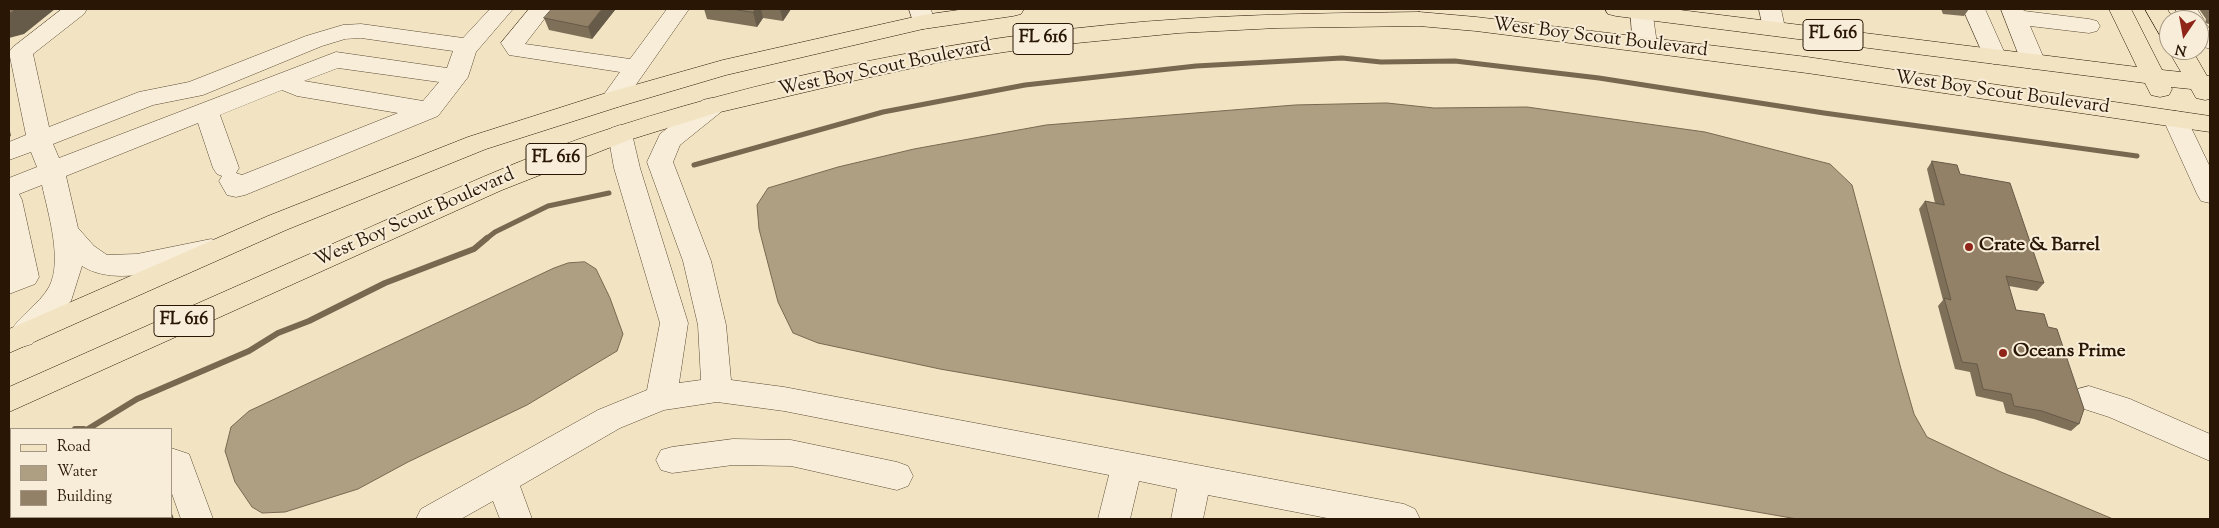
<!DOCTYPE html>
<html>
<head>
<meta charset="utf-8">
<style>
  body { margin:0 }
  #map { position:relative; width:2219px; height:528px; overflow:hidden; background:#f2e4c3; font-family:"Sorts Mill Goudy",serif }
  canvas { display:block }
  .frame { position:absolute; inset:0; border:10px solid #291604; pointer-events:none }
  .legend { position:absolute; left:10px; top:428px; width:162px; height:90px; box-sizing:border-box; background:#f7edd8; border:1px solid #a59783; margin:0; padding:6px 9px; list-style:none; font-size:15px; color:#291604 }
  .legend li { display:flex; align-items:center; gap:10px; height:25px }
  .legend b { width:25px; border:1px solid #a59783 }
  .north { position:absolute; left:2159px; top:10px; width:50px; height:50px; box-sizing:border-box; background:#f7edd8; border:1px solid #a59783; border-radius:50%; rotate:192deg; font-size:14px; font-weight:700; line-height:20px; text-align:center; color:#291604 }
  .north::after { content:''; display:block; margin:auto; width:18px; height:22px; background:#8f2418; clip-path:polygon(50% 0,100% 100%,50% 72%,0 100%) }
</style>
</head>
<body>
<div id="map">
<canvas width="2219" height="528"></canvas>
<div class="frame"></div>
<ul class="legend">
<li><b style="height:6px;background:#f2e4c3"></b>Road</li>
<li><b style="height:14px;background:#ae9e82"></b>Water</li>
<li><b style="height:14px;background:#928167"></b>Building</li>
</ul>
<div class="north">N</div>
</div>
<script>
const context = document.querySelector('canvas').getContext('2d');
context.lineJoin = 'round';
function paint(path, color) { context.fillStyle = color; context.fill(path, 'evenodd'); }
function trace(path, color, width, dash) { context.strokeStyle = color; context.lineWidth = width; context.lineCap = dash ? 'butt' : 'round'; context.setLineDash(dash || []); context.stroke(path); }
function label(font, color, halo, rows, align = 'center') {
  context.font = font + ' "Sorts Mill Goudy",serif'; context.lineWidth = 4; context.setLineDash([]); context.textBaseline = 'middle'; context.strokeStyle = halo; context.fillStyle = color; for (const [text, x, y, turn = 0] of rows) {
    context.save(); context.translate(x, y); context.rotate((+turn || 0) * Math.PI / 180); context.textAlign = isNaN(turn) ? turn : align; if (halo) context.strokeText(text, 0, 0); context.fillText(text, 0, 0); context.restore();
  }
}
const water = new Path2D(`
  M1387,103L1434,108L1527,107L1705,132L1830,164L1852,185L1901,369L1914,414L1927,437L2001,472L2113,519H1797L940,369L818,343L793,333L778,302L759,229L757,205L768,188L838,167L914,149L1046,125L1295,105Z
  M585,262L596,269L610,298L623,334L617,351L527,405L408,462L358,489L285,512L262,513L252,507L235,482L225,451L231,427L249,411L554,268L568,263Z`);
const streamFar1 = new Path2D(`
  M694,165L883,112L1025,85L1196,66L1342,58L1381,62L1455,61L1599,78L1824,113L2137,156
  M486,239L495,232L548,206L609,193`);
const stream = new Path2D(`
  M75,429H84
  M88,429L137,399L249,351L278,333L309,321L385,283L474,249L487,238
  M9,457L11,456`);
const minor = new Path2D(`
  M62,9H87L84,14L33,54L49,127L139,92L189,82L306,36L343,25L361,24L463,38L490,9H513L476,52L468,77L438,116L245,195L236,197L227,195L219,181L222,176L217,174L213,168L198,123L66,176L78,228L94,246L107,255L137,254L211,239L221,242L225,249L221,256L211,259C174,268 116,288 82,266L71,301L32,344L22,347L12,344L9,334C18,316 39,305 49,287C63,261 48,213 42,185L19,194L22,200L39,277L35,284L9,294V178L37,167L31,152L9,160V142L26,135L9,52L13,47ZM361,38L453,51L447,68L336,52L59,158L53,144L153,105L203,95L322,46L345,39ZM338,68L439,82L423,101L304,81ZM282,90L297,96L398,113L242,175L236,173L239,168L220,115Z
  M529,9H552L525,44L630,59L667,9H689L621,106L612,108L603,106L600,100L620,72L509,55L501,43Z
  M909,9H931L934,22L931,27L923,29L915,27Z
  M1630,9H1652L1657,44L1653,49L1645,51L1637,49L1633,44Z
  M1759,9H1781L1785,28L1782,33L1774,35L1766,33L1763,28Z
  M1963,9H1985L2006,56L2002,61L1994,64L1986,61Z
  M2001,9H2023L2024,11L2089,19L2097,21L2100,26L2097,31L2089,33L2030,26L2045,61L2041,66L2033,69L2025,66L2021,61Z
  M2175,9H2197L2204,20L2202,24L2207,25L2210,30V49L2199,45V20H2182Z
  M712,98L721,100L724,106L721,112L680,145L673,162L711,261L726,325L731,380L784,387L1404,504L1415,509L1420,519H1332L1208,495L1203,519H1171L1177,489L1139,481L1130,519H1098L1109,475L784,411L717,402L664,410L620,428L520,486L532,519H500L493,501L461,519H416L421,509L598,410L647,390L660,323L614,168L608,134L611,128L620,125L629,128L632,134L640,168L688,323L679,383L701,380L698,325L683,261L647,162L660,134L703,100Z
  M2175,111L2184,113L2210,167V203L2201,201L2197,194L2163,119L2166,113Z
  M2089,386L2130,399L2210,434V461L2109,417L2078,407L2074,398L2078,389Z
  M733,439L791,440L897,462L908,466L913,476L908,486L897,490L791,466L733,465L672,473L661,470L656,460L661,450L672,447Z
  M171,448L189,454L213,519H181L171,491Z
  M11,506V517H36L35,519H9V507Z`);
const major = new Path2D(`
  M966,9H1024L1021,14L1013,16L923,29L726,75L621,106L486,149L286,230L9,353V329L268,216L468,137L603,94L723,60L923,15Z
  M1605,9H1672L2137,67L2109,9H2131L2162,70L2181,72L2168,50L2169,49L2192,50L2207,76H2210V99L2205,100L2196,98L2191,89L2171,87L2172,89L2169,95L2160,97L2151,95L2145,83L1616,16L1608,14Z
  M2145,9H2167L2174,20H2169V39L2161,37Z
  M1419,12L1476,17L1807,57L2210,116V132L1807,73L1476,31L1419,26L1277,28L1179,33L1046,46L950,60L857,80L716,113L629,140L502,190L9,412V387C124,336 239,285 355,234C440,196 526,155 615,127C796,69 992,31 1182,19C1261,14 1340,13 1419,12Z`);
const wall = new Path2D(`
  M704,9H791L783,21L763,18L757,27L707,19Z
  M1941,9H1969L1964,16L1943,14Z
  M2199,9H2210V27L2209,24L2205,23L2206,19Z
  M615,10L592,39L549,30L544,18Z
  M1932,161L1960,174L2044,283L2037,291L2009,286L2016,310L2079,424L2071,431L2034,419L2006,413L2003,402L1976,396L1970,372L1955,369L1938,306L1943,300L1919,209L1925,201L1935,203L1927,169Z`);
const shadedWall = new Path2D(`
  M15,9H55L24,34L9,38V14Z
  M602,9H614L615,10L592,39L588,27Z
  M756,9H761L763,18L757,27L753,12Z
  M780,9H791L783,21Z
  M9,126L11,136L9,137Z
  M171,511L174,519H163L162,517H171Z`);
const building = new Path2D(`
  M9,9H15L9,14Z
  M552,9H602L588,27L544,18Z
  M731,9H756L753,12Z
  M1932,161L1957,165L1960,174L2010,183L2044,283L2006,276L2016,310L2044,314L2048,327L2057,329L2084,409L2079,424L2042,411L2014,406L2011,394L1983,389L1977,364L1962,362L1944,298L1951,300L1925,201L1944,205Z
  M35,517H162L163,519H29Z`);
const markers = [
  [1969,247,5,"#8f2418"],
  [2003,353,5,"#8f2418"]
];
const shields = [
  [1833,35,60],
  [1043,39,60],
  [556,159,60],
  [184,321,60]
];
const shieldNames = [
  ["FL 616",1833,35],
  ["FL 616",1043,39],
  ["FL 616",556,159],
  ["FL 616",184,321]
];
const streetNames = [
  ["West Boy Scout Boulevard",1600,39,7],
  ["West Boy Scout Boulevard",885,69,-12],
  ["West Boy Scout Boulevard",2002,94,8],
  ["West Boy Scout Boulevard",415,219,-24]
];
const poiNames = [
  ["Crate & Barrel",1979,247],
  ["Oceans Prime",2013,353]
];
paint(water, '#ae9e82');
trace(water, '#796850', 1);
trace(streamFar1, '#796850', 5);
trace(stream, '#796850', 6);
trace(minor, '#5b4a34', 1);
trace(major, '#291604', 1);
paint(minor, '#f7edd8');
paint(major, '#f2e4c3');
paint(wall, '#7e6f59');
paint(shadedWall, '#665a48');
paint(building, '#928167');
trace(building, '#665a48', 1);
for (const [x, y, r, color] of markers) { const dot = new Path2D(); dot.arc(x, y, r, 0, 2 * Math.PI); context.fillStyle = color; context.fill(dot); trace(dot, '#f7edd8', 2); }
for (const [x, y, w] of shields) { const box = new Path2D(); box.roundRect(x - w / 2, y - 15.5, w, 31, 4); context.fillStyle = '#f7edd8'; context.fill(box); trace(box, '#291604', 1); }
label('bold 18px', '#291604', null, shieldNames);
label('19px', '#291604', '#f7edd8', streetNames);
label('bold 19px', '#291604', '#f7edd8', poiNames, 'left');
</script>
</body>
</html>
